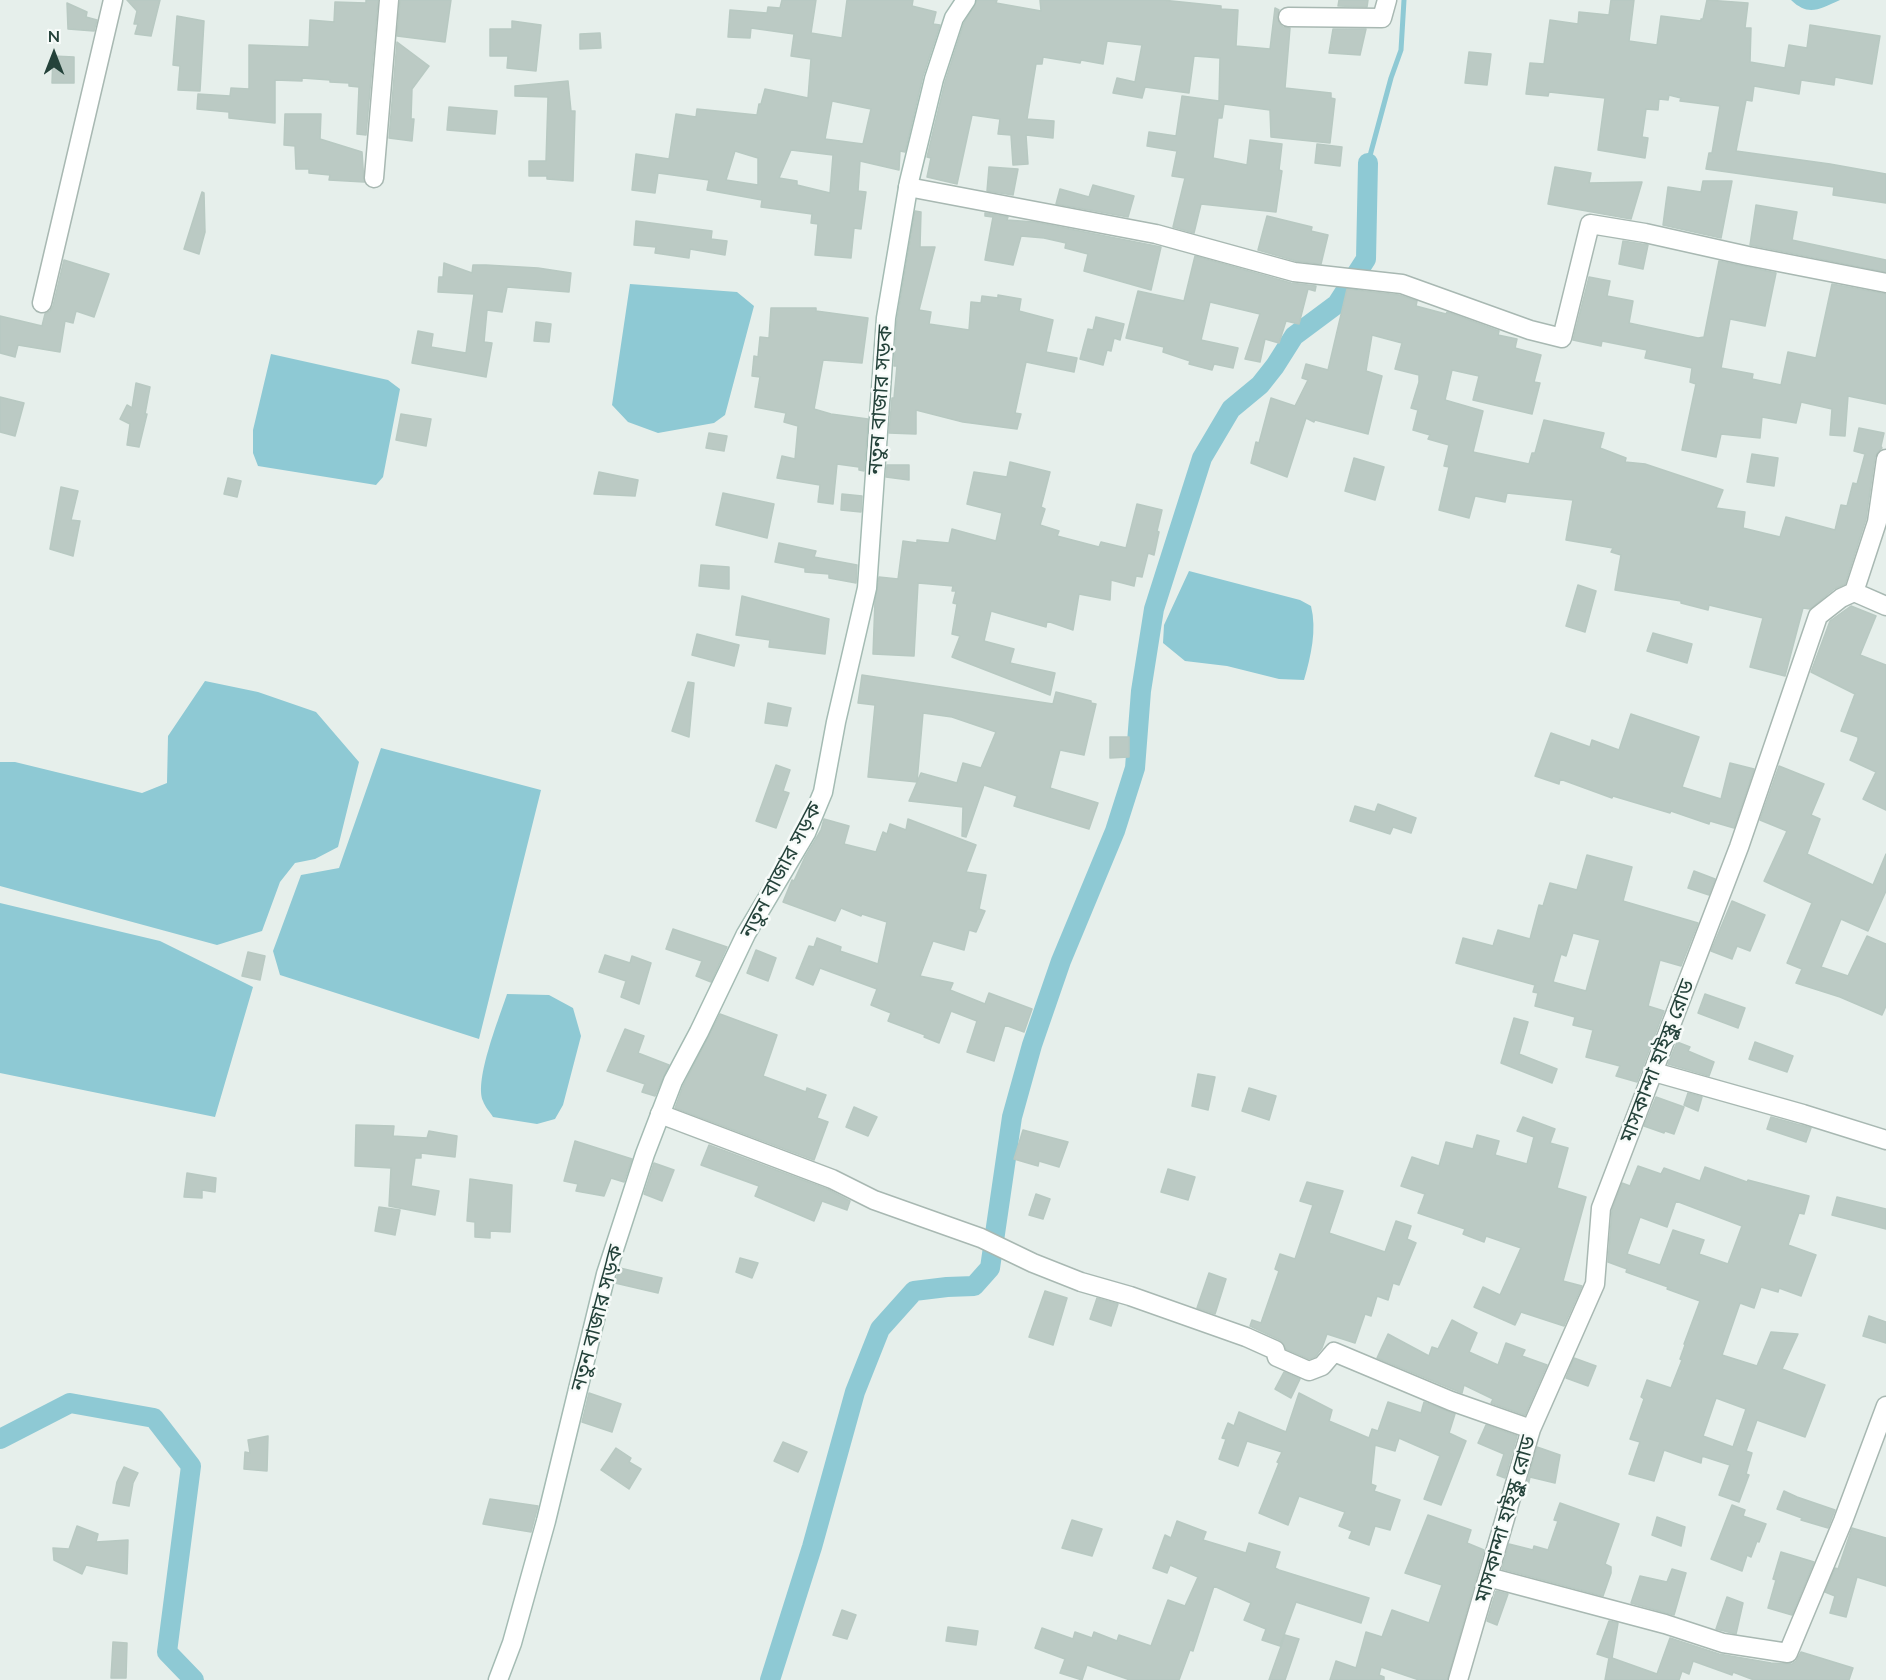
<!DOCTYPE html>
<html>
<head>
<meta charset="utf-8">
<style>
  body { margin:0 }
  #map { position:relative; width:1886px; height:1680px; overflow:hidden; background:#e6efeb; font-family:Lato,sans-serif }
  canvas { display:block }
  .north { position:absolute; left:24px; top:24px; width:60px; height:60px; -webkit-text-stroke:4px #f7fbf9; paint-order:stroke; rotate:0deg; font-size:16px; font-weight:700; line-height:24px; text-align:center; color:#24423a }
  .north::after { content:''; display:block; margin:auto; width:21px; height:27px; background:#24423a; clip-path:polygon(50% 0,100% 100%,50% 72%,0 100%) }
</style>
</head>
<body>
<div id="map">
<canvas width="1886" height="1680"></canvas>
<div class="north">N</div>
</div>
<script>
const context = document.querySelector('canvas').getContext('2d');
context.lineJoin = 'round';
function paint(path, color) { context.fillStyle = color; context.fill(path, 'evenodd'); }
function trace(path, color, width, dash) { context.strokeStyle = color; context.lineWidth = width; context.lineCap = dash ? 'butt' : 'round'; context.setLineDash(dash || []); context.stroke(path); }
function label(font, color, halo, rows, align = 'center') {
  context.font = font + ' Lato,"Noto Sans Bengali",sans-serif'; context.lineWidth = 5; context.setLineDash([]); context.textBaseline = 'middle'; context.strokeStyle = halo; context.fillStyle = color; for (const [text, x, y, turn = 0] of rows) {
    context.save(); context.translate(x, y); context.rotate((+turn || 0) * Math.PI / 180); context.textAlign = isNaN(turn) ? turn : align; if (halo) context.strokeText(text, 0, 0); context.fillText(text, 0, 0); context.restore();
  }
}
const water = new Path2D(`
  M1791,0H1840C1819,9 1809,17 1791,0Z
  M630,284L737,292L754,306L725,415L714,423L658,433L628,422L612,405Z
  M271,354L388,380L400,389L383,477L376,485L258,466L253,453V430Z
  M1189,571L1300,600L1311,606C1317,630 1311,656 1304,680L1279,679L1227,666L1185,661L1163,643L1164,625Z
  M205,681L258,692L316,712L359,762L338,847L315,859L295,863L280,882L262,931L217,945L0,886V762H15L142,793L167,783L168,736Z
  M381,748L541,790L479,1039L280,975L273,951L301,875L339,868Z
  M0,903L160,941L253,987L215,1117L0,1073Z
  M507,994L549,995L573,1008L581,1036L563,1105L555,1119L537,1124L493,1117C490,1112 485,1107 483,1101C474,1080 500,1016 507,994Z`);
const stream = new Path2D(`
  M1368,163L1391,78L1401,50L1404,0`);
const canal = new Path2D(`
  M0,1439L70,1403L154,1418L191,1466L167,1652L194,1680
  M770,1680L812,1547L855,1392L880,1329L914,1291L947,1287L974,1286L990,1268L1012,1117L1032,1045L1061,961L1115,831L1135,768L1141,691L1154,609L1202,458L1231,409L1260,385L1275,366L1294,336L1337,304L1366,259L1368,163`);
const building = new Path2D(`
  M127,0H160L151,36L135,34L138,24H134L137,11Z
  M366,0H378L366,135L357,134L359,87L349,86V83L330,82V80L302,78V81L275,80V123L229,118V112L197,109L198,94L230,96L231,88L249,89V45L309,47L310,20L334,22L335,2L366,3Z
  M400,0H451L445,42L397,36Z
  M782,0H816L811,33L842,38L847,0H913L912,6L936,12L933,24L940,25L923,76L905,152L900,151L899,170L860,161L858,191L866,192L861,229L854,228L851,258L815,255L818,224L811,223L812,214L761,207L762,200L707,190L709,180L658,173L655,193L632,190L636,154L669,159L676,114L696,117L697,109L757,115L759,104H761L765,89L808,98L811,59L791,56L794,34L751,28L750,38L728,37L730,10L767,13L768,7L780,8ZM832,101L871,109L863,144L825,139ZM791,150L833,155L830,193L797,185V181L779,178ZM735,151L758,158V185L726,180Z
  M977,0H997L996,3L1041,11L1040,0H1162L1221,6V9L1238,10L1236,46L1270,49L1275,8L1279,10L1277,16L1279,23L1283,27L1290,28L1285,88L1331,93V98L1335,99L1330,143L1271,137L1270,110L1224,104L1222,118H1218L1213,158L1247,165L1250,140L1282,144L1279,170L1282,171L1276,212L1201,204L1194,233L1173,227L1185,178L1172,176L1177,151L1147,146L1149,132L1176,136L1182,96L1219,101L1220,58L1194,56L1189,93L1145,87L1142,98L1113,93L1117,78L1135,82L1142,45L1107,41L1103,64L1081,60L1080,63L1043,57L1042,64H1036L1027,119L1054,121L1053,138L1026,135L1028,164L1013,165L1011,135L998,134L1000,119L972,115L957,184L927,177L931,158L927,157L945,82L964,23Z
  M1339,0H1368L1367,7L1338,6Z
  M1611,0H1634L1629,41L1657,45L1661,16L1701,21V19H1703L1707,0L1748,3L1745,28H1751L1750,62L1785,68L1789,45L1807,48L1810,25L1880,36L1872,84L1835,77L1834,85L1801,80L1799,94L1754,86L1752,101L1746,100L1736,151L1830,164L1886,174V203L1833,195L1834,187L1706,169L1709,153H1712L1720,106L1680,101L1681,98L1669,95L1668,100L1659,99L1658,110L1646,109L1642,137L1648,138L1645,158L1598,150L1605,98L1549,92L1548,96L1526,94L1530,63L1544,64L1550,20L1578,24L1579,12L1609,15Z
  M67,3L87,12L86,17L97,20L94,31L68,29Z
  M177,16L204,21L200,91L178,90L180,66L173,65Z
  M512,21L541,25L536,71L507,68L508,56H490V29H512Z
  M1333,29H1366L1360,55L1329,53Z
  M600,33L601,48L580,49V34Z
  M397,42L429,66L412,89L411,119H414L412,141L389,138Z
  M1469,52L1491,54L1487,85L1465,83Z
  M53,56L74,57V83H52Z
  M568,81L571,111H575L573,181L547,179V176H529V161H546L548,97L515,96V86Z
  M449,107L497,111L495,134L447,130Z
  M285,114H321L320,139L362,152L364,182L329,180L330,175L309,173V169H296L295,146L284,145Z
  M1317,144L1342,147L1340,166L1315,163Z
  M989,167L1018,169L1013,195L987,191Z
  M1555,167L1591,173L1589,183L1642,182L1631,219L1548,204Z
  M1703,181H1732L1721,238L1663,225L1668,187L1701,192Z
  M1093,185L1134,196L1128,217L1056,204L1060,189L1089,197Z
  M202,192L204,193L205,232L199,254L184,249Z
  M1756,205L1797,212L1792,240L1886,260V272L1750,245Z
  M915,211L921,212L920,247H935L919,310L931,312L929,324L969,330L971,302L981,303L982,296L998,298V295L1021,299L1019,311L1053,320L1046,352L1077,358L1074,372L1026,362L1015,413L1021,414L1017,429L963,422L916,410V434L889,433L892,398H894L897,366H894L897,319Z
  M985,213L1008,217L1007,220L1034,222L1161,247L1151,290L1084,271L1088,254L1065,248L1066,243L1044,238L1021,236L1013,265L985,260L993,217L985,216Z
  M1267,216L1312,227L1311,231L1328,235L1321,264L1296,261L1258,250Z
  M636,221L712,231L711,239L727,241L725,255L690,249L689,258L655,253L656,247L634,245Z
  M1623,241L1648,245L1643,269L1619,264Z
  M1195,256L1291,283L1316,286L1315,291L1308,289L1299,324L1286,321L1279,343L1265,339L1260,362L1245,359L1260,314L1210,302L1201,340L1238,348L1233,368L1214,364L1212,370L1189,364L1190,361L1163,352L1164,347L1126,338L1138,291L1184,301Z
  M64,260L109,274L94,317L76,311L73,323L65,321L60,352L18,345L15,357L0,353V316L42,326L45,314L50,311L53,306Z
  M1719,261L1776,273L1765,326L1730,319L1721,368L1753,374L1752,379L1781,385L1788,352L1816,358L1832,284L1886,294V404L1848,396L1845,436L1830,435L1832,409L1801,402L1796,423L1762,417L1760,438L1721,434L1716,457L1682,450L1696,384L1690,382L1692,368L1645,358L1647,350L1602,341L1601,346L1573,340L1589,277L1610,281L1607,296L1633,301L1629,323L1698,338L1704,337Z
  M444,263L472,273L473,265H486L538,268L571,273L569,292L507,287L502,312L487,310L484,342L492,343L486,377L412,363L418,331L433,334L431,347L466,353L474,294L438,292L439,277H443Z
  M1347,289L1399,295L1417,301L1416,306L1446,314L1447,312L1499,331L1498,335L1517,339L1515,348L1541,355L1534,382L1540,383L1532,414L1473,400L1479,376L1452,370L1445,400L1483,411L1473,452L1529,464L1532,453H1535L1544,420L1604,433L1600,448L1626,458L1625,462L1645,464L1723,490L1716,508L1745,512L1743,528L1780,537L1786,517L1835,530L1841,505L1847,506L1853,483L1857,484L1865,454L1854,451L1859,428L1884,433L1881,446L1882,448L1878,452L1875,457L1866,519L1845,584L1834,589L1810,609L1803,608L1785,676L1750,667L1763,618L1709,605L1708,610L1681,603V601L1615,590L1621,555L1611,552L1613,548L1566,540L1573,500L1507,493L1505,502L1475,496L1469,518L1439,510L1449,467L1444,466L1449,445L1428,439L1430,435L1413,430L1418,410L1411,408L1419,382V375L1395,369L1402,343L1372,335L1366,371L1382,376L1368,434L1315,420L1314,422L1306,418L1287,477L1251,463L1256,442L1259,443L1271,398L1295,406L1308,380L1302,378L1306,364L1328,370Z
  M771,308H816V311L868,318L862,363L823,360L814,409L831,414L868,419L864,471L859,470V467L837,464L833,504L818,502L820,485L777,478L782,456L795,459L798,426L784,422L786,413L755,407L760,377L752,376L754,356L758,357L760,337L769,338Z
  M1096,317L1124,324L1120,340L1114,338L1111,351L1107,350L1103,365L1080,359L1088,329L1093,330Z
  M536,322L551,324L549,342L534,341Z
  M136,383L150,387L145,414H147L139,447L127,445L130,424L120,419L127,405L132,408Z
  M0,397L24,403L15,436L0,432Z
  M401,414L431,419L426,446L396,440Z
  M709,433L727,436L724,451L706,448Z
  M1752,454L1778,458L1774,486L1747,482Z
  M1354,458L1384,467L1375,500L1345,491Z
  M1010,462L1050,472L1041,507L1045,509L1040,525L1059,531L1057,536L1099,547L1101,542L1126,548L1137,504L1162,510L1157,531L1159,532L1154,555L1148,553L1142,577L1136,576L1134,586L1111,580L1110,600L1079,594L1073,630L1047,621L1046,627L991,611L984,641L1014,649L1010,663L1055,673L1050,695L952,657L960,636L952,634L957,604L953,603L956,591H952L953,586L918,583L914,656L873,654L875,601L879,577L898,579L903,541L917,543V540L949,543L952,529L996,541L1002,513L967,504L974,472L1007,477Z
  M887,465H909V480L886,477Z
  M599,472L638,480L635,496L594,494Z
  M228,478L241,481L237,497L224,494Z
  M61,487L78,491L71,520L80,521L73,556L50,549Z
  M723,493L774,504L767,538L716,525Z
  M842,494L862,496L861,512L841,510Z
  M779,543L816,551L814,557L857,565L856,583L829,578V574L805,572V568L775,562Z
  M701,565L729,567V589L699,586Z
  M1578,585L1596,591L1585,632L1566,626Z
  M742,596L829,619L825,654L769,647L770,640L736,635Z
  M1851,606L1876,616L1860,655L1886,665V810L1863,799L1876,772L1850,760L1858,740V737L1841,731L1855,694L1811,672L1830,621Z
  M1653,633L1692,644L1687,663L1647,651Z
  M697,634L739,645L734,666L692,655Z
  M862,675L1053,704L1056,692L1091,701V703L1096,704L1084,755L1060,750L1050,788L1098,803L1089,829L1014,806L1017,796L984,785L966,837L962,836L963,807L909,801L921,773L957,783L963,763L981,768L996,732L952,717L923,713L917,782L868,777L875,705L858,703Z
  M688,682L694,683L689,737L672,731Z
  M768,703L791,708L787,726L765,723Z
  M1631,714L1699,737L1682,787L1721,799L1730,763L1754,769L1734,828L1710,821L1709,824L1671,811L1670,813L1613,796L1612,798L1560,779L1559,784L1535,776L1551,733L1590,747L1592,740L1619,750Z
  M1110,737H1129V757L1110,758Z
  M776,765L790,770L783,791L789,793L776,828L756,821Z
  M1779,766L1824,784L1811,815L1820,819L1807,854L1873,885L1886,854V891L1868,931L1841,919L1821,967L1848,976L1867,936L1886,944V1006L1882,1015L1840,997L1796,983L1802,969L1787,963L1812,903L1764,881L1787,831L1760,820Z
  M1378,804L1416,818L1411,833L1393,827L1390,834L1350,821L1355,806L1375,812Z
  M824,819L849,826L844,844L876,852L883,832L887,834L890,824L906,830L908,819L976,845L966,872L986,875L979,909L985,911L976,932L969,930L964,950L933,941L920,976L953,983L950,990L985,1004L989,993L1032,1009L1024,1032L1005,1025L994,1061L967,1052L977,1021L951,1011L939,1043L924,1037L925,1035L888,1021L891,1013L871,1005L877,989L820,968L813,985L796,978L809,946L814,947L817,938L841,947L840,951L878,964L887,922L862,914L861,916L841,908L835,921L783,902L792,880L794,881L805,857L821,830Z
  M1587,855L1632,867L1623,901L1698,923L1681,966L1660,960L1648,1006L1664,1011L1637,1082L1616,1076L1620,1066L1586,1057L1593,1030L1573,1025L1575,1017L1535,1006L1538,993L1533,992L1535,985L1456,963L1463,938L1493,946L1498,930L1530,939L1539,905L1543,906L1550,883L1577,890ZM1573,933L1600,940L1586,991L1553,982L1561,954L1566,956Z
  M1694,871L1715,879L1709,895L1688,888Z
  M1732,901L1765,915L1750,951L1737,946L1732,959L1711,951Z
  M673,929L727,947L711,982L696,976L702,961L666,949Z
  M756,950L776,958L768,981L747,973Z
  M248,952L265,956L260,980L242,976Z
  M605,955L630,963L632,956L651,963L639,1004L621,997L626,981L599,972Z
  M1705,994L1745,1008L1738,1028L1698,1013Z
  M720,1014L777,1035L763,1076L806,1092L807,1088L826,1095L817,1118L828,1122L814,1160L675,1108L683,1086Z
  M1514,1018L1528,1022L1519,1054L1557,1069L1552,1083L1501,1063Z
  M625,1029L644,1036L638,1053L669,1065L655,1096L642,1092L645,1084L607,1071Z
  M1677,1042L1690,1047L1688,1051L1714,1062L1709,1076L1668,1064Z
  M1755,1042L1793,1056L1787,1072L1749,1059Z
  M1198,1074L1215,1077L1208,1110L1192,1106Z
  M1249,1088L1276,1096L1269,1120L1242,1111Z
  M1688,1093L1702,1097L1698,1111L1684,1105Z
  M1656,1097L1684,1107L1674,1134L1665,1131L1664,1133L1644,1126Z
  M854,1107L877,1117L868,1136L846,1127Z
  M1523,1117L1555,1129L1550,1143L1568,1148L1557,1188L1586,1197L1563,1281L1582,1286L1564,1326L1521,1312L1515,1325L1474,1307L1483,1287L1500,1295L1521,1248L1486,1236L1484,1242L1463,1234L1465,1229L1418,1213L1425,1194L1401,1186L1412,1157L1439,1166L1446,1142L1473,1149L1477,1135L1499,1141L1495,1155L1527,1164L1534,1137L1517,1131Z
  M1771,1117L1811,1128L1806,1142L1767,1129Z
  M356,1125L394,1126L393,1136L427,1138L429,1131L457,1136L455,1157L421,1153V1158H415L411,1186L439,1191L435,1215L389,1206L391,1168L355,1166Z
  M1023,1130L1068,1142L1059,1167L1039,1161L1038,1166L1014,1159Z
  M575,1141L632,1159L624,1182L611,1178L604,1196L576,1191L578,1184L564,1181Z
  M709,1145L827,1189L850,1201L847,1210L822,1201L814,1221L755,1196L759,1186L701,1165Z
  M654,1163L674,1170L662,1201L644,1194Z
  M1638,1166L1661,1174L1664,1168L1700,1181L1705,1167L1747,1182L1748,1180L1809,1196L1804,1214L1799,1213L1788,1245L1816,1255L1801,1296L1779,1288L1778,1292L1761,1287L1754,1308L1740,1303L1722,1355L1757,1366L1771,1332L1798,1334L1782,1369L1825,1385L1805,1437L1757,1420L1746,1451L1752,1453L1746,1474L1749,1475L1739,1502L1719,1495L1730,1465L1702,1456L1701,1463L1664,1450L1654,1481L1629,1474L1640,1442L1630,1439L1644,1399L1641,1397L1647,1380L1671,1388L1682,1360L1680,1359L1685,1345L1684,1344L1700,1301L1667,1289L1668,1287L1626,1272L1627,1269L1608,1262L1612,1210L1622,1183L1630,1186ZM1676,1201L1742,1226L1728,1264L1699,1254L1704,1240L1673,1230L1660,1265L1627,1254L1640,1217L1667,1227ZM1716,1398L1746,1409L1733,1447L1703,1436Z
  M1168,1169L1195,1177L1188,1200L1161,1192Z
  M187,1173L216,1178L215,1192L202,1190V1198L184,1197Z
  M470,1179L512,1185L510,1232L490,1231V1238L475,1237V1222L467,1221Z
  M1307,1182L1343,1191L1329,1233L1385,1252L1396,1221L1411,1226L1407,1239L1416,1243L1399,1285L1393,1283L1388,1300L1377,1296L1371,1316L1365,1314L1355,1343L1327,1334L1322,1348L1315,1357L1309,1359L1286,1349L1280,1340L1250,1326L1252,1320L1261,1323L1279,1271L1275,1269L1280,1254L1295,1259L1313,1205L1300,1201Z
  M1036,1194L1050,1199L1043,1219L1029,1215Z
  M1837,1197L1886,1209V1229L1832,1215Z
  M379,1207L400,1210L395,1235L375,1231Z
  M740,1258L758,1263L752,1278L736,1272Z
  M620,1268L662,1278L658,1293L615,1283Z
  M1209,1273L1226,1279L1215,1314L1197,1308Z
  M1045,1291L1067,1298L1053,1345L1029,1337Z
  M1097,1298L1118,1304L1111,1326L1090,1319Z
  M1869,1316L1886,1322V1343L1863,1336Z
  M1452,1320L1477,1333L1469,1352L1498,1365L1506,1343L1525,1350L1522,1356L1547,1365L1525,1415L1491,1403L1493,1399L1464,1385L1462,1393L1377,1358L1388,1334L1429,1356L1432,1347L1438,1349Z
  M1574,1358L1596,1366L1588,1386L1566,1378Z
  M1284,1372L1300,1379L1291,1398L1275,1389Z
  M589,1393L621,1404L612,1432L582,1422Z
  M1299,1393L1332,1410L1329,1421L1369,1438L1372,1429L1378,1431L1388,1402L1421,1413L1424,1402L1455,1414L1449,1433L1466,1441L1441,1505L1424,1499L1440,1456L1399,1438L1395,1451L1375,1445L1371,1484L1376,1486L1374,1491L1400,1500L1390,1530L1375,1526L1369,1545L1349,1538L1352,1531L1339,1526L1345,1512L1299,1496L1288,1525L1259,1513L1279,1463L1277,1462L1282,1452L1247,1441L1238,1466L1219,1459L1226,1439L1222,1438L1228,1423L1234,1426L1239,1412L1286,1432Z
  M1486,1425L1517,1436L1505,1478L1497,1475L1504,1454L1478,1443Z
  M268,1436L267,1471L244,1469L245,1452L250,1453L248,1440Z
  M783,1442L807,1452L798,1472L774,1461Z
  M1537,1447L1560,1455L1555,1483L1530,1477L1528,1486H1526Z
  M616,1448L631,1458L629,1462L641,1469L629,1489L601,1470Z
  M124,1467L138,1473L133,1483L129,1506L113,1503L117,1482Z
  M1784,1491L1797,1497L1835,1510L1828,1528L1801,1520L1802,1518L1777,1509Z
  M490,1499L538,1506L531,1532L483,1524Z
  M1560,1503L1619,1524L1605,1564L1611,1567V1573L1603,1596L1502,1569L1509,1544L1533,1550L1534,1546L1548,1550L1558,1521L1554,1520Z
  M1732,1505L1745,1510L1743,1516L1766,1524L1759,1542L1757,1541L1751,1557L1747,1555L1742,1571L1711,1559Z
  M1428,1515L1471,1530L1467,1543L1484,1550L1447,1680H1419L1381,1667L1379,1675L1384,1677V1680H1330L1336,1661L1356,1668L1366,1632L1382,1637L1392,1610L1429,1623L1442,1585L1405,1573Z
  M1657,1517L1685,1527L1681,1546L1652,1535Z
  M1072,1520L1102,1529L1092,1556L1062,1548Z
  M1177,1521L1206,1532L1203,1540L1246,1553L1249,1543L1280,1552L1275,1568L1279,1570L1369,1598L1361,1623L1296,1602L1280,1646L1262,1640L1266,1629L1244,1620L1251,1603L1214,1586L1193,1651L1190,1650L1179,1680H1130L1087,1665L1082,1680L1060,1673L1065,1659L1035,1648L1042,1628L1073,1639L1075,1632L1092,1638L1094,1632L1117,1641L1119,1635L1151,1646L1168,1600L1185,1606L1198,1577L1170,1565L1167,1573L1153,1568L1165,1535L1171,1538Z
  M77,1526L98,1534L96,1542L128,1540L127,1574L86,1565L82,1574L54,1560L53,1548L69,1549Z
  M1852,1528L1886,1538V1586L1857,1577L1846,1617L1830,1613L1835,1596L1825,1592L1835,1568L1838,1569Z
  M1781,1552L1814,1562L1792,1615L1768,1608L1776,1580L1773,1579Z
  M1672,1569L1686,1573L1674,1615L1631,1603L1640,1576L1667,1582Z
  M1496,1591L1508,1594L1497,1625L1487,1621Z
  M1727,1597L1743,1603L1736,1634L1716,1629Z
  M842,1610L856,1615L847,1639L833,1635Z
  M1609,1621L1618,1623L1612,1658L1657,1674L1670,1638L1719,1654L1771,1663L1792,1664L1796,1661L1801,1652L1853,1668L1849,1680H1754L1733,1672L1732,1675L1693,1661L1689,1674L1682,1671L1679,1680H1605L1609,1658L1597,1654Z
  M948,1627L978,1631L976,1645L946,1641Z
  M1285,1635L1299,1639L1285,1680H1269Z
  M113,1642L127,1643L126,1678H111Z`);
const street = new Path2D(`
  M1288,17L1382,18L1387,0
  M374,178L389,0
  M908,187L1156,234L1294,272L1402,284L1530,330L1562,338L1590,224L1645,233L1748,256L1886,283
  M42,303L113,0
  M1854,592L1886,606
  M1654,1072L1803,1114L1886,1140
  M660,1114L832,1179L874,1200L981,1238L1033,1263L1081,1282L1130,1296L1246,1337L1275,1350L1277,1357L1309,1371L1322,1366L1334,1352L1451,1401L1531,1429
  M1488,1577L1665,1624L1723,1643L1788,1653L1843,1521L1886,1406
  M1458,1680L1531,1429L1595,1284L1601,1208L1739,847L1818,616L1841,598L1854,592L1877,522L1886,459`);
const secondary = new Path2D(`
  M498,1680L512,1643L546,1521L606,1274L645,1154L673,1081L699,1032L746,934L806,833L823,792L836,722L867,588L886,318L909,182L934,79L954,18L966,0`);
const streetNames = [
  ["নতুন বাজার সড়ক",880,400,-86],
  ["নতুন বাজার সড়ক",781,870,-62],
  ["মাসকান্দা হাইস্কুল রোড",1657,1061,-69],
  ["নতুন বাজার সড়ক",597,1318,-75],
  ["মাসকান্দা হাইস্কুল রোড",1505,1519,-74]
];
paint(water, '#8ec9d4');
trace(stream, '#8ec9d4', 5);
trace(canal, '#8ec9d4', 20);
paint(building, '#bbcac4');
trace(building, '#b8c9c2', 1.5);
trace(street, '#a8b8b2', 21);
trace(secondary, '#a4bbb3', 21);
trace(street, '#fff', 18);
trace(secondary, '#fff', 18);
label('21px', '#24423a', '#f7fbf9', streetNames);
</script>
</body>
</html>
